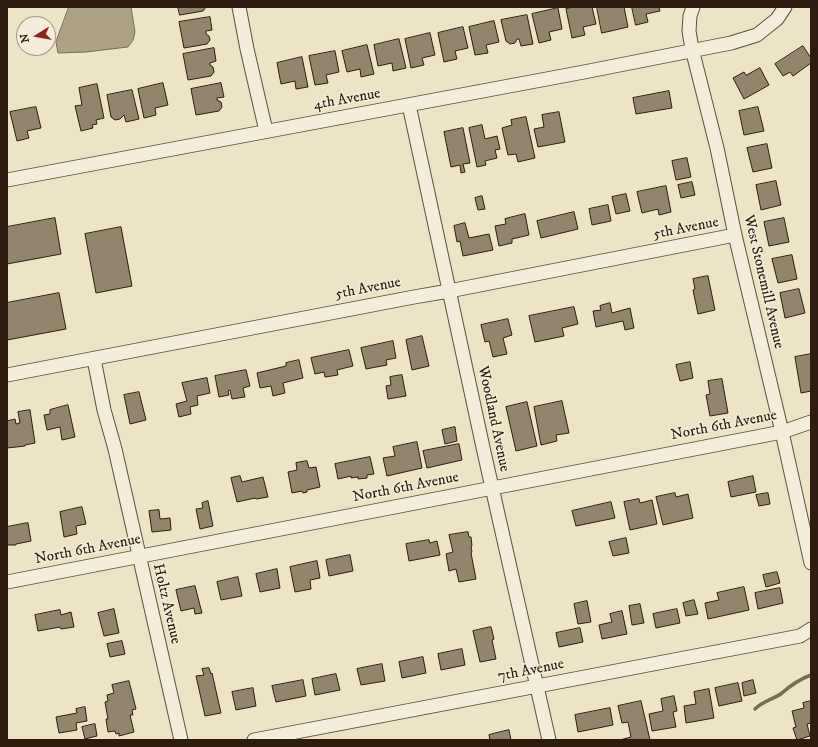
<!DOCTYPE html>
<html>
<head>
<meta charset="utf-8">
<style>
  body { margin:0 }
  #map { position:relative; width:818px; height:747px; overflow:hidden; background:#ece4c5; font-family:"IM FELL DW Pica",serif }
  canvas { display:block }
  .frame { position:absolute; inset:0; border:8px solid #301c0e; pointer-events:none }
  .north { position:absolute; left:16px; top:16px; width:40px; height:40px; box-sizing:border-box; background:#f3edd9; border:1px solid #a59988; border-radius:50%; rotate:259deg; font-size:11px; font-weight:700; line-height:16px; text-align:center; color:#301c0e }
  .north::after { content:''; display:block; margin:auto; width:14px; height:18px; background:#8f2418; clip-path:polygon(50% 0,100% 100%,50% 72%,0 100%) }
</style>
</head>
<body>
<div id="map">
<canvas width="818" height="747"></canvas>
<div class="frame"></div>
<div class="north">N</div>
</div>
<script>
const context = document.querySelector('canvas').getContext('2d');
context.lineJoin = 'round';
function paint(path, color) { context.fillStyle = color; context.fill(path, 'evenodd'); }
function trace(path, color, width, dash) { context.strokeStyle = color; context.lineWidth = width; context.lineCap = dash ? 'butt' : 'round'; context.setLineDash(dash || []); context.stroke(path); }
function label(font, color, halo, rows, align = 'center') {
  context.font = font + ' "IM FELL DW Pica",serif'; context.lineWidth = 3; context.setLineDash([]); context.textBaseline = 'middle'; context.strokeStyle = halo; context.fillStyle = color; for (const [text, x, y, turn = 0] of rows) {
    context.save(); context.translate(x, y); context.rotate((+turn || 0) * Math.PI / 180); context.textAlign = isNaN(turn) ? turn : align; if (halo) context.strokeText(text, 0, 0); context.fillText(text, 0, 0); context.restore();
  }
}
const water = new Path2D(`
  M69,7H131L135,32L133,40L128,47L86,52L58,53L56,42Z`);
const stream = new Path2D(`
  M755,709C763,701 774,699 782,693C790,686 800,679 811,675`);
const building = new Path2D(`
  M178,7H206L203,11L180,15Z
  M574,7H592L596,24L583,27L585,35L572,38L566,9Z
  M597,7H624L628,27L602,33Z
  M632,7H659L660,11L646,14L648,22L636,25Z
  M558,8L562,29L549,32L551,40L539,43L532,14Z
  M527,15L533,44L521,46L519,39H517L515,43L510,44L506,41L501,20Z
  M210,17L212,30L206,31V34L209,36L210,40L207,44L184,48L179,22Z
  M494,21L499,42L486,45L488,53L475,55L469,27Z
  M463,27L468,48L455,51L457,59L444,62L438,33Z
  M430,33L435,55L422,58L424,65L411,68L405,39Z
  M399,39L406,68L393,71L392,63L378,66L374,45Z
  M367,45L374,74L361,77L360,69L347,72L342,51Z
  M803,46L811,58V63L793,76L790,72L783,76L775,64Z
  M214,48L216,61L210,63V65L213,67L214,72L211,76L188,80L183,54Z
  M335,51L339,72L326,75L328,83L315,85L309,56Z
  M302,57L308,87L296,89L295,81L281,84L277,63Z
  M760,68L769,85L744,99L733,78L744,72L746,75Z
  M163,83L168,105L155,108L156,115L144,118L138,89Z
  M221,83L224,97L217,98V100L221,102L222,107L219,111L196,115L191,89Z
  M97,84L104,118L96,120L97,124L92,125L93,128L81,131L75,106L82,105L79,88Z
  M132,90L139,119L126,122L124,115L120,119L115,120L111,117L107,95Z
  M669,91L672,108L636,114L633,98Z
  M36,107L41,128L27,131L29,138L17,141L10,112Z
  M758,107L764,131L744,135L739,111Z
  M559,112L565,142L538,147L534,129L544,127L542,115Z
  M526,117L535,158L518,162L516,154L508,155L502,128L512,125L511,120Z
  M482,125L485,139L497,136L500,149L495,150L497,158L485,161L486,165L477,167L469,128Z
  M463,128L470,163L463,164L465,172L461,173L460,165L451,167L444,132Z
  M767,144L772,168L753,172L747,148Z
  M687,158L691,177L676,180L672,161Z
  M776,181L781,205L761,210L756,185Z
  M692,182L695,195L681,198L678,185Z
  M666,186L671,212L659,215L658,209L642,213L637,192Z
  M626,194L630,211L616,214L612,197Z
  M482,196L485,209L478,210L475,198Z
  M608,205L611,221L592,225L589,209Z
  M574,212L578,229L541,238L537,221Z
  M525,214L529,235L512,239V243L499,246L495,226L506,224L505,219Z
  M55,218L61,254L7,264V227Z
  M784,218L789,242L769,246L764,222Z
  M465,223L469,238L489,234L493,250L463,256L460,241L457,242L454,226Z
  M121,227L132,286L96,293L85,234Z
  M792,255L797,279L778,283L772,259Z
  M708,276L715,310L698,314L693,290L695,289L693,279Z
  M799,289L805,313L785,318L780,293Z
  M59,293L66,329L7,340V303Z
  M610,303L612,313L630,308L634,328L625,330L623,321L596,327L593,311L601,310L600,306Z
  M574,307L578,324L562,328L564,336L535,342L529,316Z
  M508,319L512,335L503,338L507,354L493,357L489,341L485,342L481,325Z
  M422,336L429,366L412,370L406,340Z
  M393,341L396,358L386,360L387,365L366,369L361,348Z
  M349,350L353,366L337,370L338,375L325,377L324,372L315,374L311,358Z
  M811,354V391L801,393L795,357Z
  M299,360L303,378L283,383L285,393L273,396L271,386L260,388L257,373L286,366V363Z
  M690,362L693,378L680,381L676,365Z
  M246,370L250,386L243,388L245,397L232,399L230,390L228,391L229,395L219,397L215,376Z
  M402,375L406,396L388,399L386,386L391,385L390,377Z
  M207,378L210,393L197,396L198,405L190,407L191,414L179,417L176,404L187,401L182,383Z
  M722,379L728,413L710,416L706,395L710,394L708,381Z
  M139,392L146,420L130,424L124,395Z
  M562,401L569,433L556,435L557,441L541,445L534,407Z
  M527,402L537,446L516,451L506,407Z
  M68,405L75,437L62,440L60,427L47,430L44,415L50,414V410Z
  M30,410L35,443L25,445V446L7,448V421L15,419L16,424L20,423L18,412Z
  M455,427L457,441L445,444L442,430Z
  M417,442L422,468L387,476L383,458L395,456L393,447Z
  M459,444L462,460L427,468L423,451Z
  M370,457L374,474L367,475V478L358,479V477L351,478V476L338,479L335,464Z
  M307,461L309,468L316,467L320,487L307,490V492L303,493L302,491L292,493L288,472L297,470L296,463Z
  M240,476L242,482L263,477L268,497L256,499L255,498L237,502L231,478Z
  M753,476L756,492L731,497L728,482Z
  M675,493L676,497L688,494L693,518L663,525L656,497Z
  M768,493L770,504L759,506L756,495Z
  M639,499L640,503L652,500L657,524L630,530L624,502Z
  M208,501L213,526L200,529L196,509L203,508L202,503Z
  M611,502L615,518L576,526L572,511Z
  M82,507L86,524L76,526L77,534L64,537L60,512Z
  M159,510L160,519L170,518L171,530L152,532L149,511Z
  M28,523L31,541L16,544V545H7V527Z
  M468,532L469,537H471L472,546L471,547L472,552L471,553L476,579L459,582L456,569L449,571L446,554L453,552L449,535Z
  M626,538L629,553L613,556L609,542Z
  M429,540L430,543L437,541L440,555L409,561L406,544Z
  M350,555L353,571L329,576L326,560Z
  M317,561L320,578L310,580L311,589L295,592L290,567Z
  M277,569L280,588L260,592L256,574Z
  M777,572L780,583L766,587L763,575Z
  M238,577L242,596L221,600L217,582Z
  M195,586L202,613L195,614L194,608L181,611L176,590Z
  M744,587L749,610L708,619L705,603L719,600L717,593Z
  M780,588L783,603L758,609L755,593Z
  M694,600L698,614L686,616L683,603Z
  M587,601L591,622L578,624L574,604Z
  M640,604L644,623L632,625L629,606Z
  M114,609L119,633L104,636L98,613Z
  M677,609L680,623L656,628L653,614Z
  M60,610L61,615L71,612L74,627L61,629L60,627L38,631L35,615Z
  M622,611L627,634L602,639L599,625L612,622L610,614Z
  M491,627L494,639L492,640L496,659L480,662L473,631Z
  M580,628L583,642L559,647L556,633Z
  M122,641L125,654L110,657L107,644Z
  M462,649L465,665L441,670L438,654Z
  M423,657L426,673L402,678L399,662Z
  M382,664L385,681L361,685L357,669Z
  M209,668L211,674L212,673L221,713L205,716L196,676L204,675L202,669Z
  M336,674L340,690L315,695L312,679Z
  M303,680L306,696L276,702L272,686Z
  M753,680L756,693L744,696L742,683Z
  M129,681L136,709L132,710L133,715H130L134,732L119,736V733L116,734L115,731L108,732L106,719H108L105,702L108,701L107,695L114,693L112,685Z
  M738,683L742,701L719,706L715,688Z
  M253,688L256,706L236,710L232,692Z
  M709,689L714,718L686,723L684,706L696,704L694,692Z
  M674,696L677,711L673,712L676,727L652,731L649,714L663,711L661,699Z
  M641,701L650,740H620L631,737L628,722L622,723L618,706Z
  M811,701V723L807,724L810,736L797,740L793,728L796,727L792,711L804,708L803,703Z
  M85,707L87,721L76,723L77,730L59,733L56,717L77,713L76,709Z
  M610,708L613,725L578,732L575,715Z
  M95,724L97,736L85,739L82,727Z
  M509,730L511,740H490L489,735Z`);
const minor = new Path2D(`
  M239,7L247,49L266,131
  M693,7L690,16L689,31L692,49L717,148L735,235L782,432L811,563
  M409,105L484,452L549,740
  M7,180L584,72L731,43L757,35L777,19L785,7
  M94,359L104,410L115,449L181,740
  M7,375L414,297L449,291L735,235
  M7,582L782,432L811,422
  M254,740L800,636L811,629`);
const streetNames = [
  ["4th Avenue",347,100,-10],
  ["5th Avenue",686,229,-11],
  ["West Stonemill Avenue",763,282,77],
  ["5th Avenue",368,289,-11],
  ["Woodland Avenue",493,419,78],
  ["North 6th Avenue",724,426,-11],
  ["North 6th Avenue",406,488,-11],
  ["North 6th Avenue",88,550,-11],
  ["Holtz Avenue",166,604,77],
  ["7th Avenue",531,671,-11]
];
paint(water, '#aca087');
trace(water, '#7a6b57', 1);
trace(stream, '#7a6b57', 3.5);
paint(building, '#92846d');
trace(building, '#301c0e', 1);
trace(minor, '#5f4e3c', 15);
trace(minor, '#f3edd9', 13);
label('15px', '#301c0e', '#f3edd9', streetNames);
</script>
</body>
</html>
